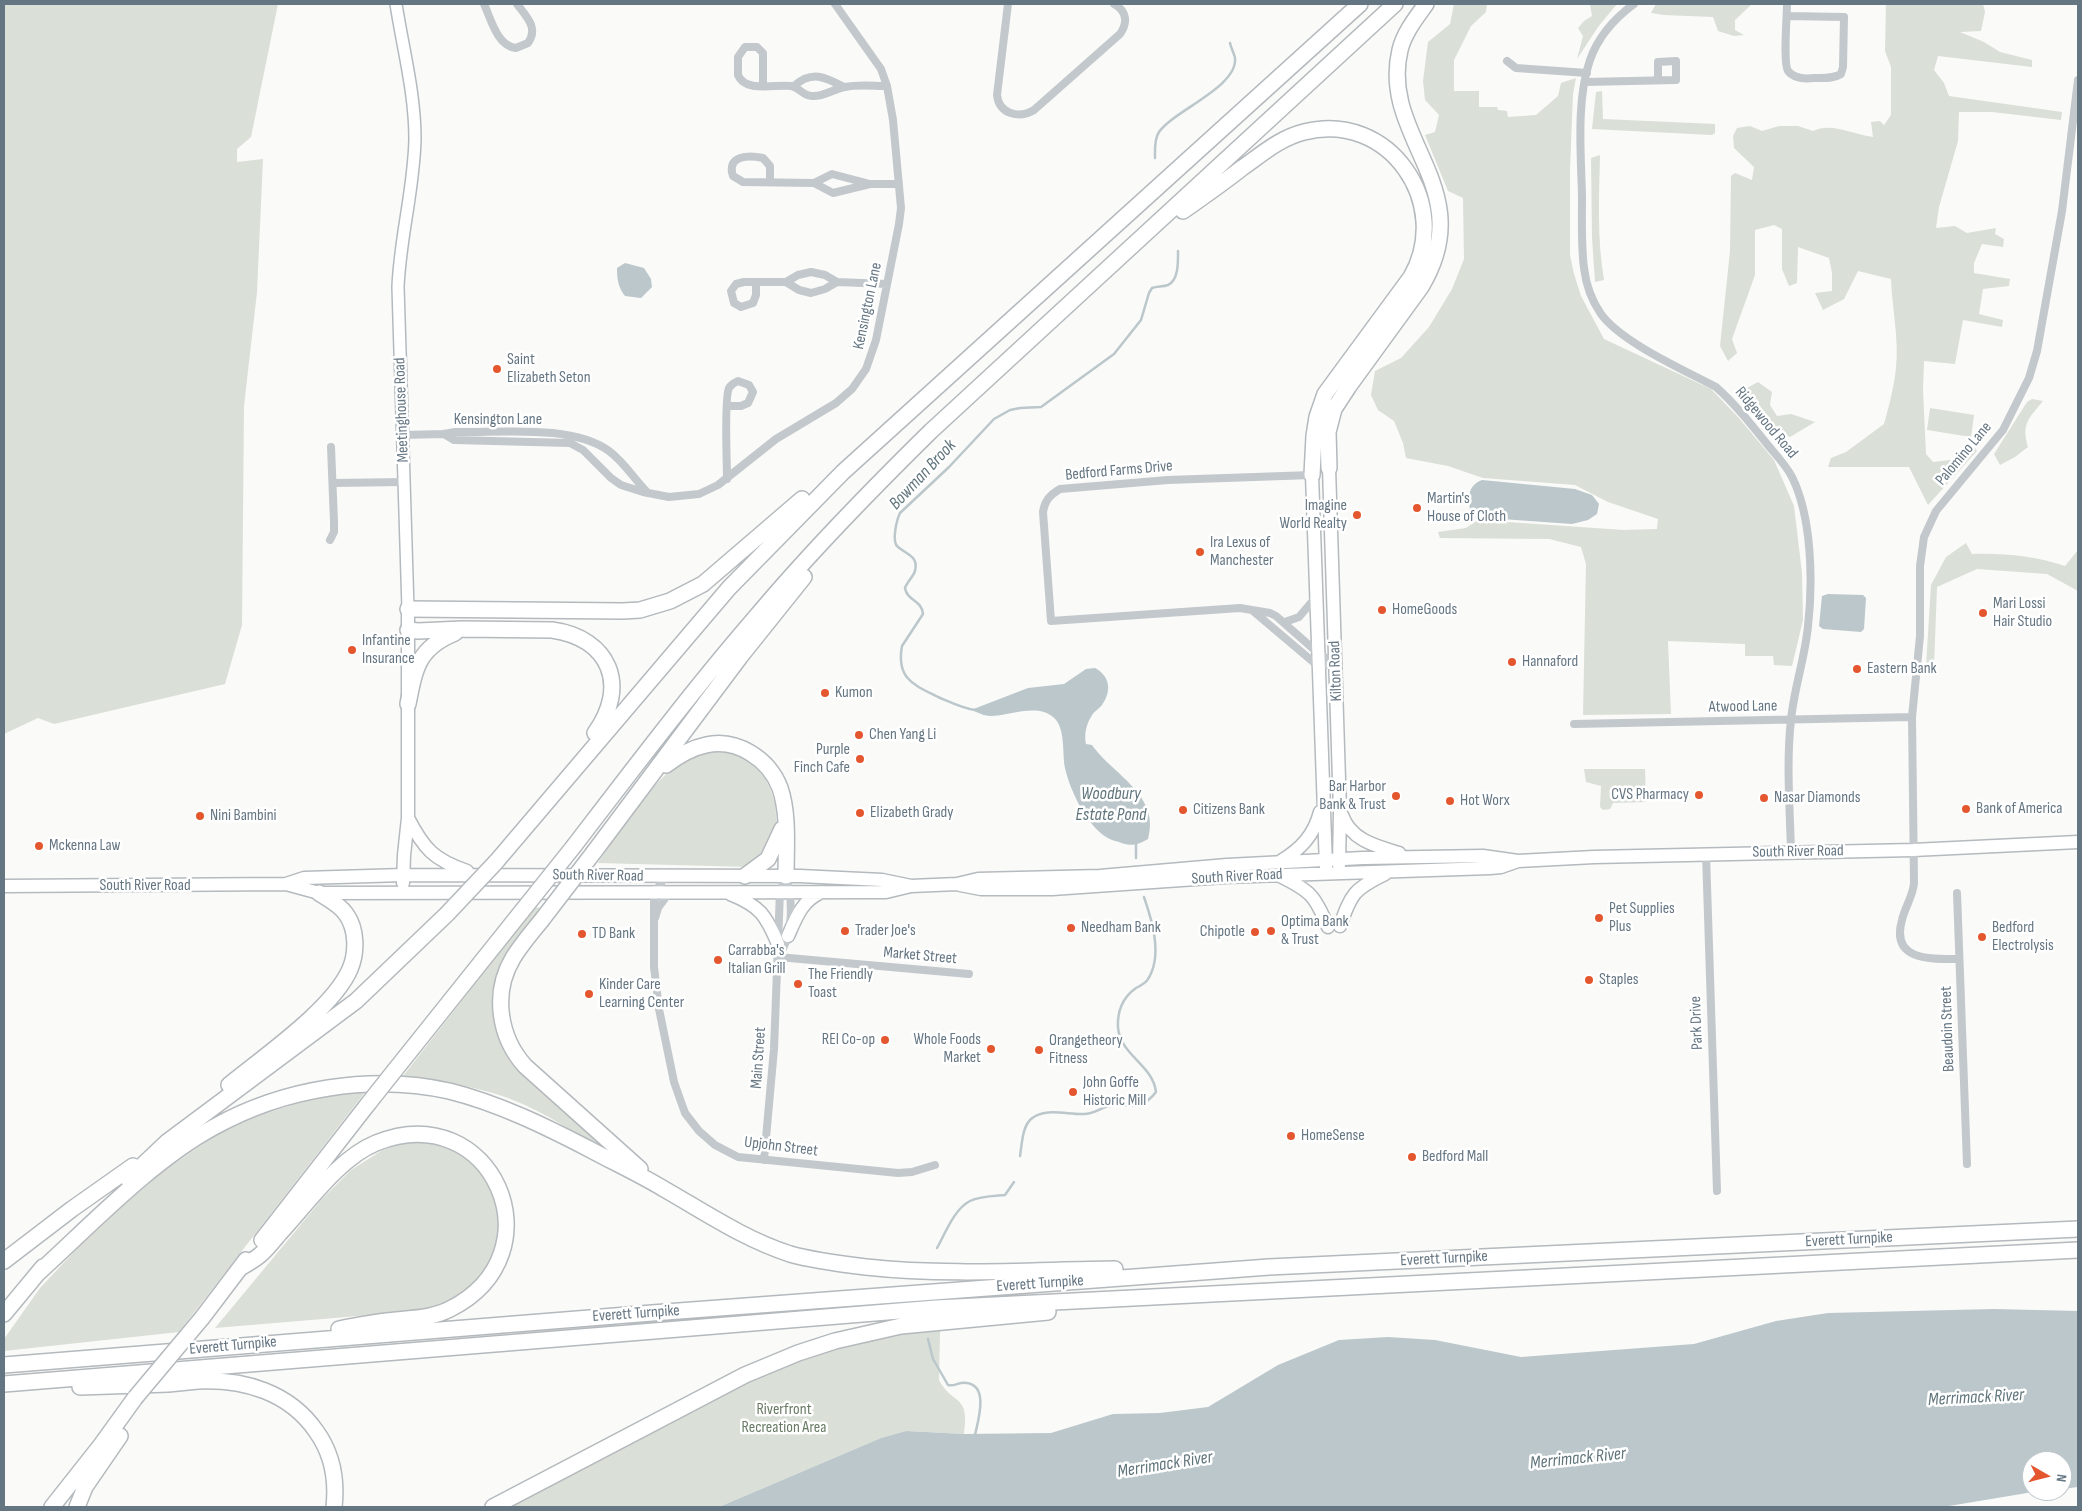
<!DOCTYPE html>
<html>
<head>
<meta charset="utf-8">
<style>
  body { margin:0 }
  #map { position:relative; width:2082px; height:1511px; overflow:hidden; background:#fafaf8; font-family:"Sofia Sans Condensed",sans-serif }
  canvas { display:block }
  .frame { position:absolute; inset:0; border:5px solid #657683; pointer-events:none }
  .north { position:absolute; left:2022px; top:1451px; width:50px; height:50px; box-sizing:border-box; background:#fff; border:1px solid #c1c8cd; border-radius:50%; rotate:98deg; font-size:14px; font-weight:700; line-height:20px; text-align:center; color:#657683 }
  .north::after { content:''; display:block; margin:auto; width:18px; height:22px; background:#e4572e; clip-path:polygon(50% 0,100% 100%,50% 72%,0 100%) }
</style>
</head>
<body>
<div id="map">
<canvas width="2082" height="1511"></canvas>
<div class="frame"></div>
<div class="north">N</div>
</div>
<script>
const context = document.querySelector('canvas').getContext('2d');
context.lineJoin = 'round';
function paint(path, color) { context.fillStyle = color; context.fill(path, 'evenodd'); }
function trace(path, color, width, dash) { context.strokeStyle = color; context.lineWidth = width; context.lineCap = dash ? 'butt' : 'round'; context.setLineDash(dash || []); context.stroke(path); }
function label(font, color, halo, rows, align = 'center') {
  context.font = font + ' "Sofia Sans Condensed",sans-serif'; context.lineWidth = 5; context.setLineDash([]); context.textBaseline = 'middle'; context.strokeStyle = halo; context.fillStyle = color; for (const [text, x, y, turn = 0] of rows) {
    context.save(); context.translate(x, y); context.rotate((+turn || 0) * Math.PI / 180); context.textAlign = isNaN(turn) ? turn : align; if (halo) context.strokeText(text, 0, 0); context.fillText(text, 0, 0); context.restore();
  }
}
const green = new Path2D(`
  M4,4H278L251,137L237,149V162L263,159L257,292L244,406L242,625L225,684L54,724L38,718L4,734Z
  M1454,4H1487L1486,12L1471,26L1454,60V91H1479V107H1497L1498,110L1507,111L1508,117L1536,115L1558,96L1561,83L1576,78L1573,94L1570,170V255L1574,274L1581,296L1604,339L1711,389L1738,417L1774,460L1794,506L1802,573L1803,620L1792,666L1774,665L1773,656H1745V644L1668,641L1671,714L1583,715L1586,564L1581,547L1549,539L1440,538L1438,532L1466,528L1478,520L1624,530L1657,529L1658,519L1608,502L1575,485L1483,478L1448,466L1406,458L1403,443L1394,421L1378,410L1371,395L1375,371L1401,358L1429,327L1452,289L1464,259L1463,198L1448,191L1425,135L1435,132L1439,115L1425,100L1423,81L1428,42L1450,24Z
  M1590,4H1617L1598,27L1577,59L1583,36L1578,28L1584,21L1592,16Z
  M1656,4H1752L1735,20V30L1744,35L1734,36L1718,31L1713,17L1664,15L1651,13Z
  M1886,4H1983L1985,12L1981,31L1960,32L1984,42L2000,52L2032,60V67L1938,56L1934,70L1944,83L1949,96L2062,112L2061,120L1992,112H1959L1958,141L1939,207L1936,228L1955,226L1967,233L1996,228L1995,234L2004,239L2003,247L1982,244L1974,263V273L2010,279L2009,286L1983,289L1979,314L2003,320L2002,327L1963,320L1955,364L1924,361L1923,390L1926,454L1933,462L1958,459L1974,446L1977,451L1928,505L1909,467H1828L1831,458L1846,452L1884,424C1889,406 1894,387 1896,368C1899,338 1892,308 1891,279L1858,271L1844,299L1823,310L1815,293L1832,291V273L1829,258L1798,247L1797,283L1789,286L1782,269V229L1774,225L1755,230V275L1732,339L1737,353L1728,361L1720,346L1730,251L1731,176L1735,173L1752,180L1754,167L1734,148L1733,136L1737,128L1750,126L1762,131L1779,126H1798L1813,131C1832,122 1853,135 1873,137L1871,122L1880,121L1884,125L1891,115V67L1885,51Z
  M1602,91L1603,119L1715,124V133L1712,135L1592,129L1596,92Z
  M1600,155C1599,197 1597,239 1604,280L1595,282L1592,238L1591,158Z
  M1758,382L1772,392L1770,405L1777,416L1791,414L1815,422L1790,437L1775,432L1754,408L1747,388Z
  M2032,399L2043,401C2029,418 2021,424 2028,447L2015,457L2000,465L1994,454L2027,402Z
  M1930,408L1974,415L1971,437L1927,430Z
  M1966,543L1972,554C2004,553 2035,556 2065,566L2078,550V591L2047,574L1977,569L1937,587L1934,666H1926L1931,585L1946,557Z
  M702,751L731,753L746,760L754,766L765,778L771,791L775,803L777,825L763,858L750,867L598,863C618,833 645,791 672,769C681,762 692,757 702,751Z
  M1584,769H1645L1646,802L1613,803L1610,809L1603,810L1600,807L1601,786L1586,782Z
  M535,907L542,908L506,956L495,982L493,1001L501,1041L526,1070L614,1157C580,1136 546,1112 508,1098C474,1086 439,1081 403,1076Z
  M366,1091L179,1332L4,1351V1339L40,1288L100,1224L165,1170L234,1123L318,1097Z
  M411,1140L439,1145L462,1153L475,1166L494,1194L499,1221L494,1257L468,1293L430,1310L215,1328L322,1199L351,1170L381,1151Z
  M942,1322L940,1333L939,1380C953,1406 970,1393 964,1434L906,1431L881,1438L719,1507H497L818,1346Z`);
const water = new Path2D(`
  M625,263L644,268L651,279L652,287L641,298L625,296C618,287 617,279 617,268Z
  M1482,480L1575,489L1592,495L1599,504L1597,514L1588,520L1572,524L1473,517L1470,514C1470,499 1465,487 1482,480Z
  M1828,594L1863,595L1866,598L1864,629L1861,632L1823,629L1819,626L1822,596Z
  M1095,668C1110,676 1112,691 1102,705C1099,709 1093,712 1091,717C1086,725 1084,735 1086,744L1092,745C1112,774 1161,795 1148,839C1132,848 1129,845 1112,840C1089,831 1070,791 1065,768C1062,754 1066,727 1053,717C1037,703 1009,716 990,716C984,716 977,712 971,710L1028,688L1064,684L1086,669Z
  M1994,1309L2078,1311V1487L2062,1489V1461H2032V1491H2039L1943,1507H719L881,1438L906,1431L964,1434L1051,1433L1113,1414L1160,1413L1208,1407L1278,1365L1339,1340L1388,1337L1435,1340L1521,1357L1694,1344L1776,1321L1828,1313Z`);
const stream = new Path2D(`
  M1155,158C1155,150 1154,139 1159,132C1173,111 1238,87 1235,58C1234,53 1231,48 1230,43
  M975,710C962,708 950,702 938,697C914,685 896,679 902,646L923,614C922,600 907,601 905,588C907,582 913,577 915,571C919,556 906,554 898,547C891,542 897,519 900,513L949,467L994,419L1010,410L1020,408L1041,407L1114,354L1141,320L1149,293L1152,288C1157,286 1163,287 1168,285C1179,280 1178,261 1178,251
  M1136,844V858
  M1020,1156C1022,1145 1022,1127 1031,1119C1045,1107 1068,1115 1084,1114C1094,1114 1102,1107 1110,1106C1128,1104 1143,1110 1156,1092C1153,1065 1121,1056 1118,1028C1117,1011 1122,998 1136,988C1140,986 1146,983 1148,979C1163,956 1152,920 1144,897
  M937,1248C945,1234 954,1209 970,1201C980,1196 994,1196 1005,1195L1014,1182
  M928,1339L933,1359L948,1385C955,1387 959,1381 967,1383C989,1386 978,1421 975,1435`);
const street = new Path2D(`
  M484,4C491,19 497,46 516,48L528,43C539,28 526,16 517,4
  M1008,4L997,95C999,114 1019,119 1034,110L1120,34C1128,23 1127,11 1114,4
  M1634,4C1615,18 1598,37 1590,60C1576,100 1581,154 1582,196C1582,220 1581,245 1584,268C1586,285 1592,301 1601,314C1621,342 1684,370 1716,387C1735,404 1751,424 1767,444C1775,454 1786,465 1792,477C1812,517 1813,582 1808,626C1805,658 1794,688 1791,720C1786,763 1790,809 1791,853
  M1787,16L1844,17L1843,67L1841,74C1833,79 1823,78 1814,78C1805,79 1794,79 1788,71C1783,63 1787,16 1787,4
  M1507,61L1516,68L1587,73
  M1585,82L1676,80V61L1658,62V80
  M763,86V53L757,47H745L738,57V75C745,93 776,84 791,86C799,87 803,96 812,96C824,97 833,89 845,87C858,84 874,86 887,86
  M794,86C812,70 825,77 844,87
  M770,182V166L763,158C749,155 726,155 733,176L743,182L814,183L832,174L870,184
  M814,183L833,193L870,184H899
  M756,282V295L753,303L741,307L734,303L731,291L736,284L744,282H786L799,290L811,293L825,289L837,282
  M786,282L798,275L811,272L825,275L837,282L887,284
  M444,434L454,440L570,443L583,450L611,478L621,485L643,492L669,497L699,494L718,485L776,439L836,403L852,389L866,369L876,340L899,224L901,208L893,120L887,86L881,69L835,4
  M403,435L444,434L455,432C500,433 572,424 609,451C624,462 635,480 648,493
  M1312,475L1168,480L1060,489C1050,495 1045,500 1043,512L1051,621L1240,608L1270,613L1276,616L1318,653L1336,664
  M727,479C727,463 724,398 729,388C731,384 734,383 738,381L749,385L753,392L748,403L741,406H727
  M333,483L404,482
  M330,540L334,532V522L331,447
  M1253,611L1318,666L1336,664
  M1285,622L1299,617L1316,597
  M1574,724L1912,717
  M1706,854L1717,1191
  M666,876L654,893V967L659,1009L674,1082L685,1113L699,1131L715,1145L738,1157L898,1173L912,1172L935,1165
  M1957,893L1967,1164
  M655,918L658,908L669,893
  M778,957L969,974
  M778,957C794,936 793,900 786,876
  M1959,959C1933,959 1890,962 1902,920C1905,907 1913,896 1914,883L1912,717L1920,636V566L1924,537L1936,511L2003,430L2029,378L2037,351L2062,211L2078,80
  M764,1160L774,1049L780,891L786,876`);
const secondary = new Path2D(`
  M396,4C403,49 415,93 415,139C414,189 400,237 398,287L408,609`);
const primary = new Path2D(`
  M1329,468L1340,811L1339,865
  M1312,475L1326,867
  M1342,815C1351,840 1375,846 1399,853
  M408,818C424,849 434,860 467,871
  M1281,861C1301,849 1314,835 1320,812
  M1280,876C1311,891 1315,896 1328,927
  M403,883L404,855L408,818V609
  M286,884L304,878L403,875L800,876L882,880L911,886
  M960,885L981,889H1052L1225,877L1490,868L1501,867L1518,861
  M4,886L286,884L319,893L886,892L911,886L957,884L978,879L1100,876L1227,865L1363,858L1483,856L1518,861L1594,857L1913,850L2078,842
  M730,894C760,906 766,915 778,944
  M1340,926C1351,894 1354,889 1385,874
  M788,936C796,918 802,900 822,892`);
const highway = new Path2D(`
  M1183,211C1203,197 1223,183 1242,168C1262,154 1280,138 1304,132C1389,110 1453,204 1411,277L1325,394L1317,417L1314,436L1312,475
  M1329,468L1328,432L1334,409L1349,386L1421,287C1481,188 1379,138 1400,50C1404,33 1416,18 1426,4
  M408,609L623,611L640,610L670,601L703,584L802,499
  M408,630L418,631L462,629L552,630C610,638 629,686 595,733
  M408,704C415,668 418,648 455,633
  M666,765C678,756 691,748 706,745C737,738 769,759 780,788C789,814 786,848 786,876
  M574,846C633,769 692,691 755,618C810,552 870,491 931,431L1395,4
  M594,852L740,657L804,577
  M496,862L729,588L843,472L1360,4
  M745,876L768,859L782,829
  M541,921C531,933 521,945 513,958C492,993 499,1037 525,1066L640,1169
  M395,1070L522,911
  M229,1085C263,1057 333,1009 350,969C357,953 357,929 346,914C340,905 328,899 319,893
  M128,1179L167,1142L356,1001L447,914
  M262,1240L368,1104
  M4,1261L72,1209L133,1166
  M240,1268C247,1264 254,1260 260,1255C267,1249 274,1240 280,1233C307,1204 339,1158 376,1143C492,1096 561,1253 450,1309C431,1319 408,1318 387,1321C371,1323 355,1326 339,1329
  M37,1274C91,1225 150,1162 214,1127C284,1088 371,1074 449,1091C498,1103 547,1127 591,1150C615,1163 641,1175 664,1189C706,1213 744,1239 790,1254C815,1261 841,1264 866,1267C948,1276 1032,1270 1115,1269
  M4,1314L43,1267
  M202,1318L246,1260
  M4,1365L652,1313L1269,1267L2078,1229
  M4,1384L936,1308L2078,1250
  M80,1387C109,1386 139,1385 168,1384C178,1383 188,1382 198,1381C244,1379 289,1392 316,1431C332,1453 337,1480 334,1507
  M52,1507L101,1445L135,1398
  M77,1507L85,1487L120,1436
  M493,1507L745,1375L798,1353L835,1341L901,1326L1048,1312`);
const highwayBridge = new Path2D(`
  M522,911L574,846
  M447,914L496,862
  M541,921L594,852
  M368,1104L395,1070
  M135,1398L202,1318`);
const markers = [
  [497,369,5,"#e4572e"],
  [1417,508,5,"#e4572e"],
  [1357,515,5,"#e4572e"],
  [1200,552,5,"#e4572e"],
  [1382,610,5,"#e4572e"],
  [1983,613,5,"#e4572e"],
  [352,650,5,"#e4572e"],
  [1512,662,5,"#e4572e"],
  [1857,669,5,"#e4572e"],
  [825,693,5,"#e4572e"],
  [859,735,5,"#e4572e"],
  [860,759,5,"#e4572e"],
  [1699,795,5,"#e4572e"],
  [1396,796,5,"#e4572e"],
  [1764,798,5,"#e4572e"],
  [1450,801,5,"#e4572e"],
  [1966,809,5,"#e4572e"],
  [1183,810,5,"#e4572e"],
  [860,813,5,"#e4572e"],
  [200,816,5,"#e4572e"],
  [39,846,5,"#e4572e"],
  [1599,918,5,"#e4572e"],
  [1071,928,5,"#e4572e"],
  [845,931,5,"#e4572e"],
  [1271,931,5,"#e4572e"],
  [1255,932,5,"#e4572e"],
  [582,934,5,"#e4572e"],
  [1982,937,5,"#e4572e"],
  [718,960,5,"#e4572e"],
  [1589,980,5,"#e4572e"],
  [798,984,5,"#e4572e"],
  [589,994,5,"#e4572e"],
  [885,1040,5,"#e4572e"],
  [991,1049,5,"#e4572e"],
  [1039,1050,5,"#e4572e"],
  [1073,1092,5,"#e4572e"],
  [1291,1136,5,"#e4572e"],
  [1412,1157,5,"#e4572e"]
];
const streetNames = [
  ["Kensington Lane",868,306,-78],
  ["Meetinghouse Road",402,410,-92],
  ["Kensington Lane",498,420],
  ["Ridgewood Road",1766,423,50],
  ["Palomino Lane",1964,454,-50],
  ["Bedford Farms Drive",1119,471,-5],
  ["Kilton Road",1336,671,-92],
  ["Atwood Lane",1743,707,-1],
  ["South River Road",1798,852,-1],
  ["South River Road",598,876,1],
  ["South River Road",1237,877,-3],
  ["South River Road",145,886],
  ["Market Street",920,956,5],
  ["Park Drive",1697,1023,-92],
  ["Beaudoin Street",1948,1029,-92],
  ["Main Street",759,1058,-86],
  ["Upjohn Street",781,1147,7],
  ["Everett Turnpike",1849,1240,-3],
  ["Everett Turnpike",1444,1259,-3],
  ["Everett Turnpike",1040,1284,-4],
  ["Everett Turnpike",636,1314,-4],
  ["Everett Turnpike",233,1346,-5]
];
const poiNames = [
  ["Saint",507,360],
  ["Elizabeth Seton",507,378],
  ["Martin's",1427,499],
  ["House of Cloth",1427,517],
  ["Imagine",1347,506,"right"],
  ["World Realty",1347,524,"right"],
  ["Ira Lexus of",1210,543],
  ["Manchester",1210,561],
  ["Mari Lossi",1993,604],
  ["Hair Studio",1993,622],
  ["HomeGoods",1392,610],
  ["Infantine",362,641],
  ["Insurance",362,659],
  ["Hannaford",1522,662],
  ["Eastern Bank",1867,669],
  ["Kumon",835,693],
  ["Chen Yang Li",869,735],
  ["Purple",850,750,"right"],
  ["Finch Cafe",850,768,"right"],
  ["Bar Harbor",1386,787,"right"],
  ["Bank & Trust",1386,805,"right"],
  ["CVS Pharmacy",1689,795,"right"],
  ["Nasar Diamonds",1774,798],
  ["Hot Worx",1460,801],
  ["Bank of America",1976,809],
  ["Citizens Bank",1193,810],
  ["Elizabeth Grady",870,813],
  ["Nini Bambini",210,816],
  ["Mckenna Law",49,846],
  ["Pet Supplies",1609,909],
  ["Plus",1609,927],
  ["Optima Bank",1281,922],
  ["& Trust",1281,940],
  ["Needham Bank",1081,928],
  ["Bedford",1992,928],
  ["Electrolysis",1992,946],
  ["Trader Joe's",855,931],
  ["Chipotle",1245,932,"right"],
  ["TD Bank",592,934],
  ["Carrabba's",728,951],
  ["Italian Grill",728,969],
  ["The Friendly",808,975],
  ["Toast",808,993],
  ["Staples",1599,980],
  ["Kinder Care",599,985],
  ["Learning Center",599,1003],
  ["REI Co-op",875,1040,"right"],
  ["Whole Foods",981,1040,"right"],
  ["Market",981,1058,"right"],
  ["Orangetheory",1049,1041],
  ["Fitness",1049,1059],
  ["John Goffe",1083,1083],
  ["Historic Mill",1083,1101],
  ["HomeSense",1301,1136],
  ["Bedford Mall",1422,1157]
];
const parkNames = [
  ["Riverfront",784,1410],
  ["Recreation Area",784,1428]
];
const waterNames = [
  ["Bowman Brook",923,475,-47],
  ["Woodbury",1111,794],
  ["Estate Pond",1111,815],
  ["Merrimack River",1976,1398,-3],
  ["Merrimack River",1578,1459,-6],
  ["Merrimack River",1165,1465,-9]
];
paint(green, '#dadfd7');
paint(water, '#bbc7cb');
trace(stream, '#bbc7cb', 2.5);
trace(secondary, '#b3babf', 14);
trace(primary, '#b5babe', 15);
trace(highway, '#b4b9bd', 18);
trace(street, '#c3c8cc', 8);
trace(secondary, '#fff', 11);
trace(primary, '#fff', 12);
trace(highway, '#fff', 15);
trace(highwayBridge, '#b4b9bd', 18, []);
trace(highwayBridge, '#fff', 15);
for (const [x, y, r, color] of markers) { const dot = new Path2D(); dot.arc(x, y, r, 0, 2 * Math.PI); context.fillStyle = color; context.fill(dot); trace(dot, '#fff', 2); }
label('16px', '#657683', '#fff', streetNames);
label('16px', '#657683', '#fff', poiNames, 'left');
label('16px', '#687a64', '#fff', parkNames);
label('italic 18px', '#60757c', '#fff', waterNames);
</script>
</body>
</html>
